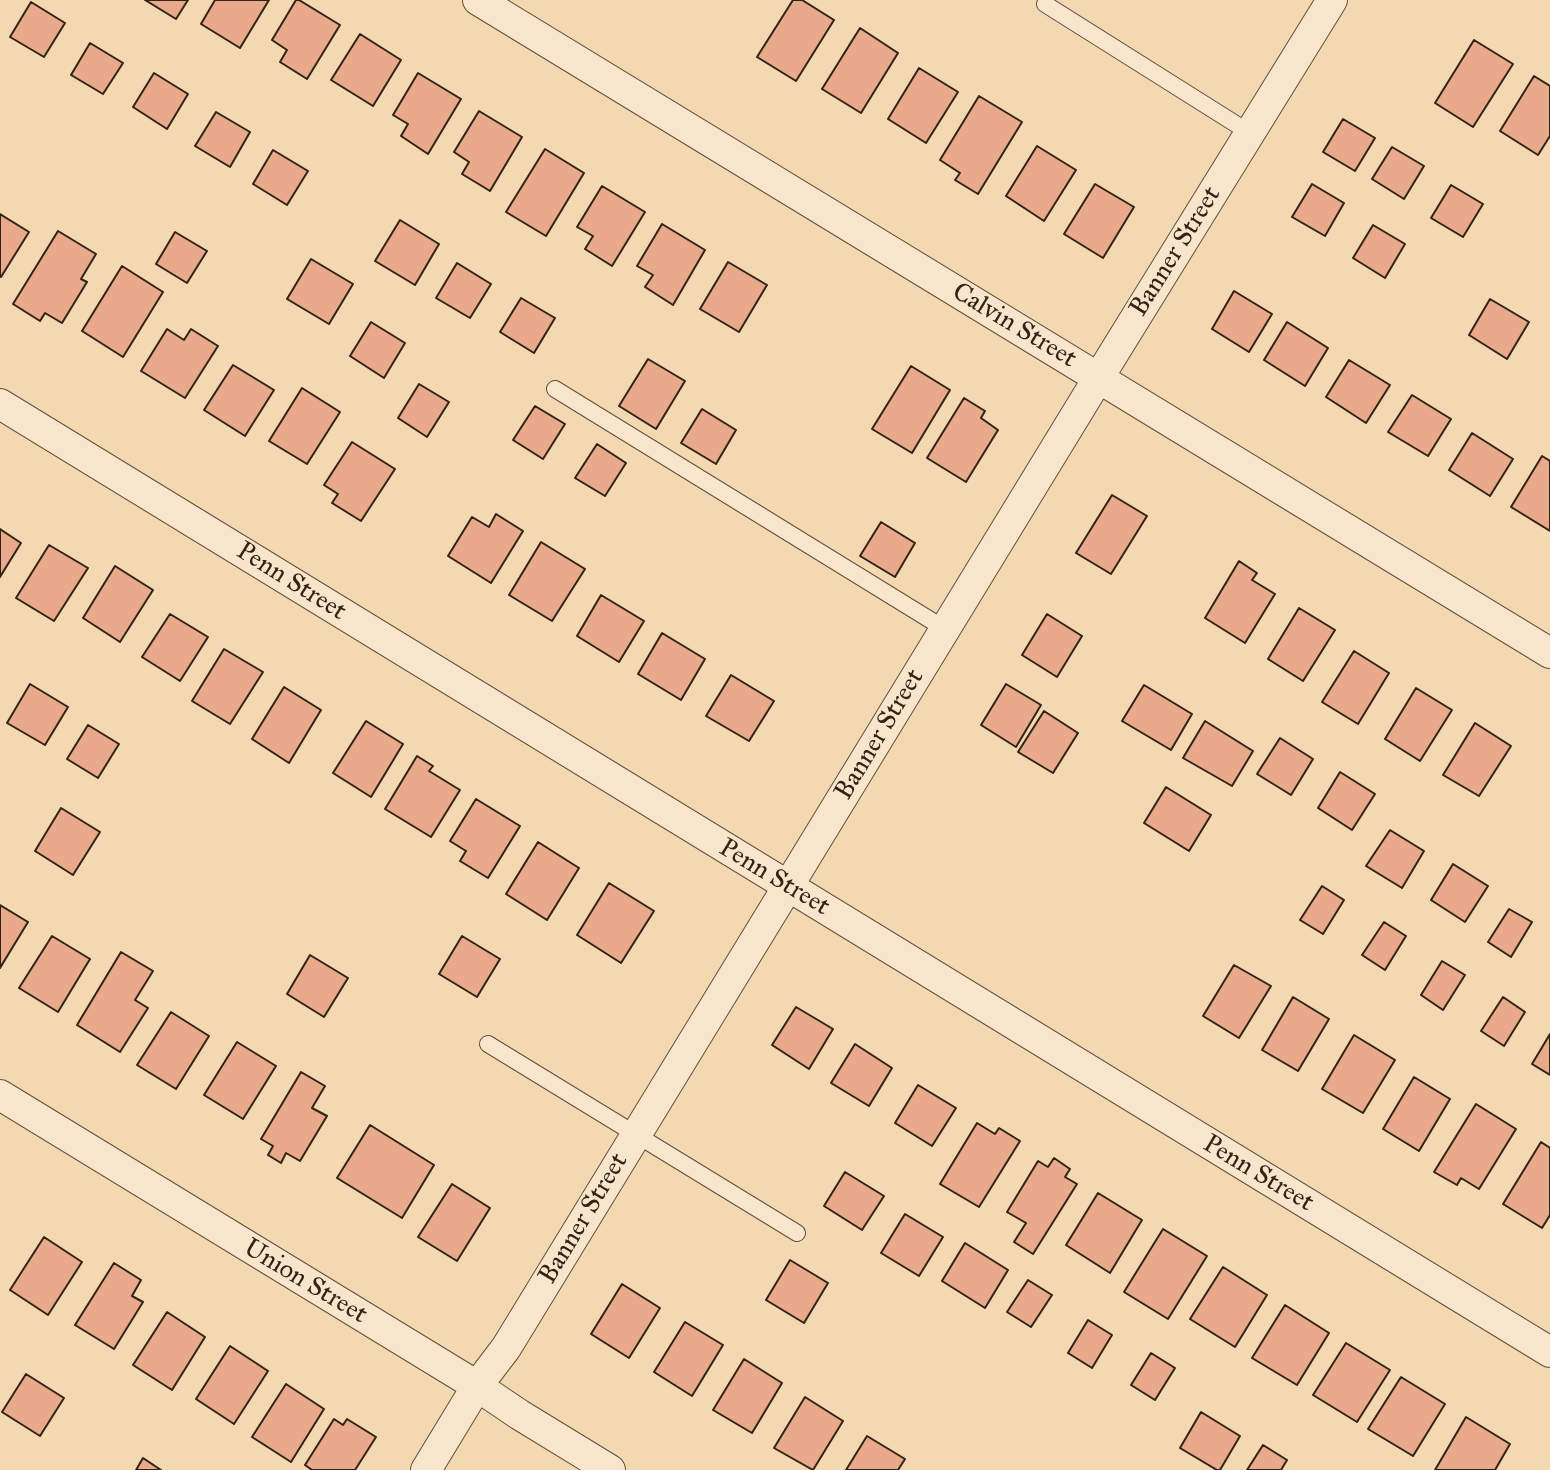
<!DOCTYPE html>
<html>
<head>
<meta charset="utf-8">
<style>
  body { margin:0 }
  canvas { display:block; background:#f3d8b1 }
</style>
</head>
<body>
<canvas width="1550" height="1470"></canvas>
<script>
const context = document.querySelector('canvas').getContext('2d');
context.lineJoin = 'round';
function paint(path, color) { context.fillStyle = color; context.fill(path, 'evenodd'); }
function trace(path, color, width, dash) { context.strokeStyle = color; context.lineWidth = width; context.lineCap = dash ? 'butt' : 'round'; context.setLineDash(dash || []); context.stroke(path); }
function label(font, color, halo, rows, align = 'center') {
  context.font = font + ' "IM FELL Great Primer",serif'; context.lineWidth = 5; context.setLineDash([]); context.textBaseline = 'middle'; context.strokeStyle = halo; context.fillStyle = color; for (const [text, x, y, turn = 0] of rows) {
    context.save(); context.translate(x, y); context.rotate((+turn || 0) * Math.PI / 180); context.textAlign = isNaN(turn) ? turn : align; if (halo) context.strokeText(text, 0, 0); context.fillText(text, 0, 0); context.restore();
  }
}
const building = new Path2D(`
  M145,0H188L176,19Z
  M215,0H269L240,48L201,24Z
  M296,0H299L340,25L307,79L280,62L287,50L272,40Z
  M793,0H802L834,20L796,81L757,57Z
  M31,2L65,23L44,57L10,37Z
  M860,28L898,53L861,113L822,89Z
  M360,34L401,60L373,106L331,80Z
  M1474,40L1513,64L1473,127L1435,103Z
  M90,43L123,63L103,94L71,75Z
  M919,68L958,92L926,143L888,119Z
  M154,73L188,94L167,129L133,107Z
  M418,73L461,99L428,154L401,136L408,124L393,115Z
  M1534,76L1550,86V136L1538,155L1500,131Z
  M979,96L1022,122L978,194L955,180L960,173L940,160Z
  M479,111L522,137L490,191L462,174L469,162L454,152Z
  M216,112L250,132L230,167L195,146Z
  M1343,119L1375,138L1355,171L1323,152Z
  M1037,146L1076,170L1044,221L1006,196Z
  M1392,147L1424,166L1404,199L1372,179Z
  M545,149L584,173L546,236L506,212Z
  M273,150L308,171L287,205L253,184Z
  M1095,184L1134,207L1103,258L1064,234Z
  M1312,184L1344,203L1325,236L1292,217Z
  M1451,185L1483,204L1463,237L1431,218Z
  M602,186L645,212L612,266L585,249L593,236L577,227Z
  M0,214L29,232L1,277L0,276Z
  M400,220L439,244L415,285L375,261Z
  M662,224L705,250L673,305L645,287L653,275L637,266Z
  M1373,225L1405,244L1385,278L1353,258Z
  M58,231L96,254L81,279L87,282L62,323L45,313L40,321L13,304Z
  M175,232L207,251L187,283L156,264Z
  M311,259L353,284L329,324L287,299Z
  M728,262L767,285L739,332L700,309Z
  M457,263L491,284L470,318L436,298Z
  M122,266L163,292L123,357L82,331Z
  M1234,291L1272,314L1249,352L1212,329Z
  M521,298L555,318L534,353L500,332Z
  M1490,299L1529,322L1507,359L1469,335Z
  M371,322L405,343L384,378L350,356Z
  M1287,322L1328,348L1305,386L1264,360Z
  M167,329L184,340L191,329L218,346L185,398L141,371Z
  M648,359L685,381L656,429L619,406Z
  M1349,360L1390,385L1366,423L1326,397Z
  M233,365L274,390L245,436L204,410Z
  M911,366L950,390L912,453L872,429Z
  M419,384L449,402L427,437L398,418Z
  M302,388L340,412L307,464L269,441Z
  M1412,395L1451,419L1428,456L1388,432Z
  M964,398L985,411L981,418L998,430L966,482L927,458Z
  M535,406L565,424L543,459L513,440Z
  M702,409L736,430L716,464L681,443Z
  M1472,433L1513,459L1490,496L1449,470Z
  M352,442L395,469L361,521L332,503L338,494L324,485Z
  M597,444L626,463L605,496L575,478Z
  M1542,456L1550,461V531L1511,507Z
  M1112,495L1147,516L1111,574L1076,553Z
  M496,514L523,531L491,583L448,556L472,517L489,527Z
  M881,522L915,543L895,577L860,556Z
  M0,529L21,543L0,577Z
  M541,542L585,569L552,621L509,595Z
  M49,545L88,568L54,621L16,598Z
  M1239,561L1257,573L1252,580L1275,594L1245,643L1205,618Z
  M115,566L153,590L120,642L83,618Z
  M601,595L644,621L619,662L577,636Z
  M1299,608L1335,630L1303,681L1268,659Z
  M170,614L208,637L180,681L142,657Z
  M1047,614L1082,636L1057,677L1022,655Z
  M662,633L705,659L681,700L638,674Z
  M224,649L263,672L230,724L192,701Z
  M1354,651L1389,673L1358,724L1322,702Z
  M731,675L774,701L749,741L706,716Z
  M30,684L68,707L45,745L7,723Z
  M1006,684L1041,705L1016,747L981,725Z
  M1144,685L1192,714L1171,750L1122,721Z
  M284,687L321,710L289,763L252,739Z
  M1416,688L1452,710L1420,761L1385,739Z
  M1044,711L1078,733L1053,773L1018,752Z
  M366,721L403,744L371,797L333,773Z
  M1205,721L1253,751L1232,786L1183,758Z
  M1475,723L1511,746L1479,796L1443,775Z
  M88,725L119,744L98,778L67,759Z
  M1280,738L1313,759L1291,795L1257,774Z
  M417,756L433,766L429,771L460,790L431,837L385,809Z
  M1340,772L1375,794L1352,830L1318,808Z
  M1166,787L1211,815L1189,851L1144,823Z
  M476,799L520,826L488,878L460,861L466,851L450,841Z
  M61,808L100,832L73,875L35,851Z
  M1390,830L1424,851L1402,888L1366,866Z
  M538,842L579,868L547,920L506,894Z
  M1453,864L1488,886L1465,922L1431,900Z
  M609,883L654,911L621,963L577,935Z
  M1322,886L1344,900L1323,934L1300,920Z
  M0,905L28,922L0,968Z
  M1509,909L1532,922L1511,957L1488,942Z
  M1384,922L1406,936L1385,970L1362,955Z
  M52,936L90,959L58,1012L19,988Z
  M462,936L500,959L477,997L439,974Z
  M121,952L153,971L135,1000L148,1008L120,1052L77,1025Z
  M310,955L348,978L324,1017L287,994Z
  M1442,961L1465,975L1443,1010L1421,995Z
  M1234,965L1271,986L1239,1038L1203,1016Z
  M1293,997L1329,1019L1298,1071L1262,1050Z
  M1503,997L1525,1012L1504,1046L1481,1031Z
  M796,1007L833,1029L809,1069L772,1045Z
  M171,1012L209,1036L176,1089L137,1065Z
  M1550,1034V1075L1532,1064Z
  M1354,1035L1395,1060L1363,1113L1322,1089Z
  M237,1042L276,1066L243,1119L204,1095Z
  M855,1044L892,1068L869,1106L831,1083Z
  M301,1072L325,1086L312,1108L327,1116L300,1161L286,1153L281,1163L268,1155L273,1146L261,1139Z
  M1414,1077L1450,1099L1419,1151L1383,1129Z
  M918,1085L956,1108L932,1146L895,1123Z
  M1476,1104L1516,1129L1479,1189L1461,1178L1457,1185L1434,1172Z
  M977,1123L995,1134L999,1128L1020,1141L979,1207L940,1184Z
  M370,1125L434,1165L402,1218L337,1178Z
  M1541,1142L1550,1148V1215L1542,1228L1503,1204Z
  M1054,1158L1070,1169L1065,1177L1077,1184L1033,1254L1014,1242L1026,1223L1007,1212L1038,1161L1048,1167Z
  M845,1172L884,1196L862,1230L824,1206Z
  M452,1184L490,1208L457,1261L418,1237Z
  M1098,1193L1142,1220L1110,1273L1066,1245Z
  M905,1214L943,1237L919,1276L881,1253Z
  M1163,1229L1207,1256L1168,1319L1124,1292Z
  M44,1237L82,1262L48,1315L10,1290Z
  M965,1243L1008,1270L985,1308L942,1281Z
  M790,1260L828,1283L804,1323L766,1300Z
  M114,1263L141,1280L132,1296L143,1302L114,1349L75,1325Z
  M1223,1267L1267,1295L1235,1347L1190,1319Z
  M1028,1280L1052,1295L1031,1327L1007,1312Z
  M622,1284L660,1308L629,1358L591,1334Z
  M1285,1305L1329,1333L1297,1385L1252,1358Z
  M167,1312L205,1337L172,1390L133,1365Z
  M1088,1320L1112,1335L1092,1368L1068,1353Z
  M685,1322L723,1345L692,1396L654,1372Z
  M1346,1343L1390,1370L1357,1422L1313,1395Z
  M230,1346L268,1371L234,1424L196,1399Z
  M1151,1353L1175,1368L1155,1400L1131,1385Z
  M744,1359L782,1383L752,1433L713,1410Z
  M26,1374L64,1398L40,1436L2,1412Z
  M1401,1377L1445,1404L1413,1456L1368,1429Z
  M286,1384L324,1409L291,1462L252,1437Z
  M805,1397L843,1421L813,1470L774,1448Z
  M1201,1412L1240,1436L1220,1470H1217L1180,1448Z
  M1466,1417L1510,1444L1495,1470H1435Z
  M334,1419L343,1425L347,1419L376,1437L355,1470H312L305,1465Z
  M867,1436L905,1459L898,1470H846Z
  M1263,1445L1287,1460L1281,1470H1247Z
  M143,1458L161,1470H136Z`);
const lane = new Path2D(`
  M1045,4L1250,133
  M555,389L945,629
  M488,1044L797,1233`);
const street = new Path2D(`
  M478,0L1550,653
  M0,404L1550,1352
  M0,1095L477,1386L520,1415L610,1470
  M426,1470L477,1386L506,1348L1099,377L1332,0`);
const streetNames = [
  ["Banner Street",1176,252,-58],
  ["Calvin Street",1014,326,31],
  ["Penn Street",291,582,32],
  ["Banner Street",880,735,-59],
  ["Penn Street",774,878,31],
  ["Penn Street",1258,1174,31],
  ["Banner Street",584,1219,-59],
  ["Union Street",305,1282,31]
];
paint(building, '#e8aa8b');
trace(building, '#322315', 2);
trace(lane, '#62503c', 18);
trace(street, '#62503c', 32);
trace(lane, '#f7e6cc', 16);
trace(street, '#f7e6cc', 30);
label('26px', '#322315', '#f7e6cc', streetNames);
</script>
</body>
</html>
